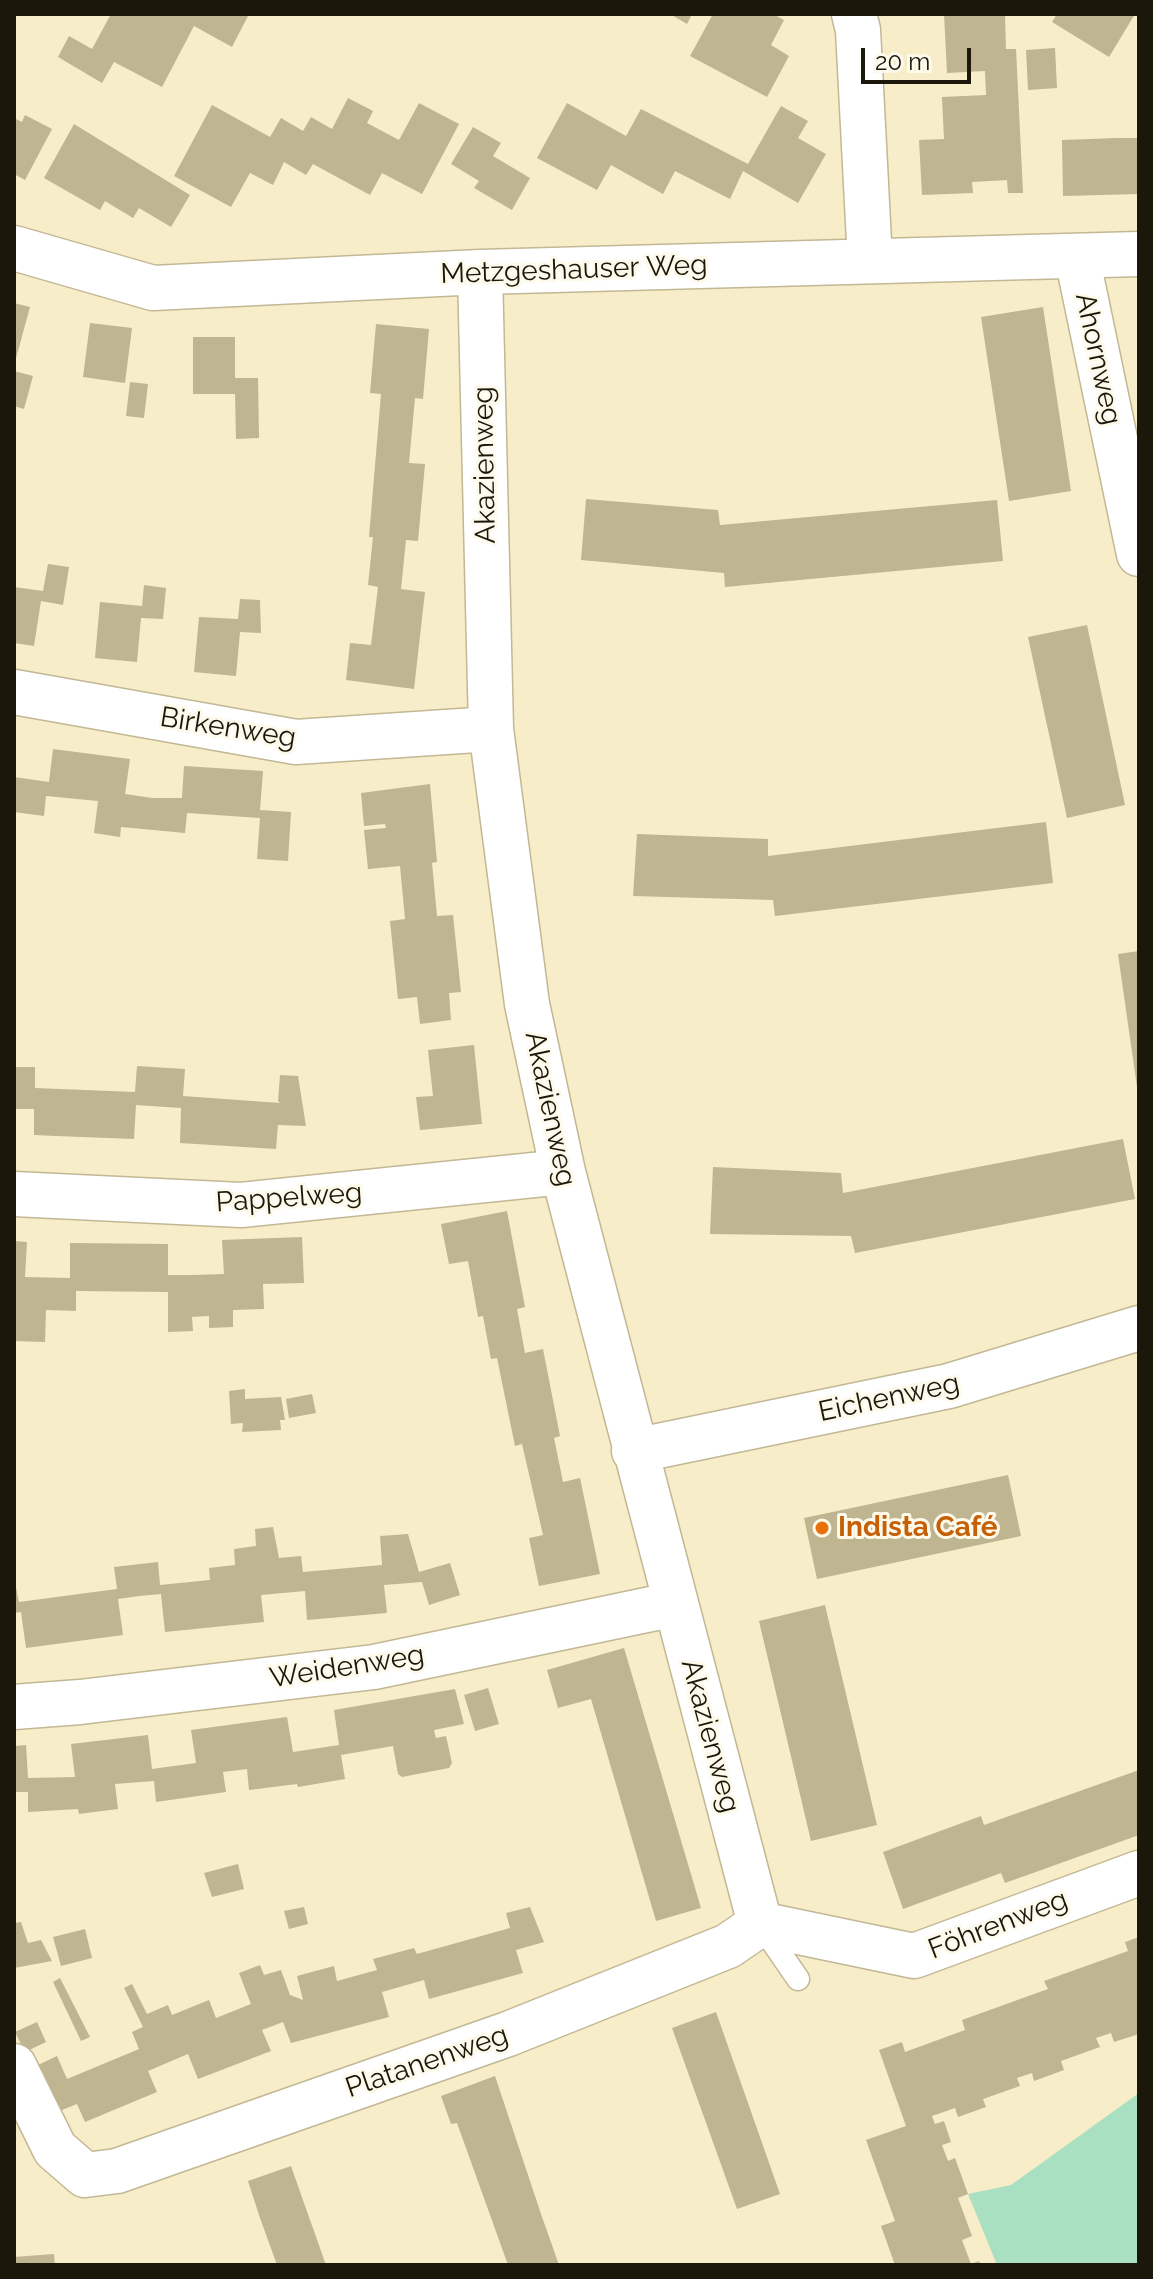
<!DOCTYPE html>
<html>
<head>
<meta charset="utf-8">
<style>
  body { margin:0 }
  #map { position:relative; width:1153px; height:2279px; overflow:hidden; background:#f7edc8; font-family:Raleway,sans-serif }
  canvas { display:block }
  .frame { position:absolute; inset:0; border:16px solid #1b170a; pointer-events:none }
  .scale { position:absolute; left:861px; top:48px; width:110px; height:36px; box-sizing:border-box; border:4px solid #1b170a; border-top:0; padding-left:10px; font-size:24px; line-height:28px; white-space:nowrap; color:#1b170a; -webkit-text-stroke:6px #fefaeb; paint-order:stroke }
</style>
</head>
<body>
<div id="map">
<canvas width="1153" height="2279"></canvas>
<div class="frame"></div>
<div class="scale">20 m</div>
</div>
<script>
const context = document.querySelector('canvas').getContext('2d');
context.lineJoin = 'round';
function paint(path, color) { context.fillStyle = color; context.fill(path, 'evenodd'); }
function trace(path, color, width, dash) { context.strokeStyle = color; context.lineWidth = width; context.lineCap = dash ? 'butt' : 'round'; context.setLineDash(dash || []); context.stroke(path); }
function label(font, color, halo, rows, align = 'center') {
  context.font = font + ' Raleway,sans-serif'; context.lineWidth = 6; context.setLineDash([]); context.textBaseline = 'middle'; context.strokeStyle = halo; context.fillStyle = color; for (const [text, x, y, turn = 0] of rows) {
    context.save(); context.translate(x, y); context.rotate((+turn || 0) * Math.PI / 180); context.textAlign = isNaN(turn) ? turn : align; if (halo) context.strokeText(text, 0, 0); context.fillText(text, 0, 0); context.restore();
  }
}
const green = new Path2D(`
  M1139,2093V2265H997L968,2194L1011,2185Z`);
const building = new Path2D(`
  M111,14H249L232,47L194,26L162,87L114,62L102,83L58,57L69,36L92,49Z
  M670,14H692L687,24Z
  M713,14H773L784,20L771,45L789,56L767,97L690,56Z
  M944,14H1005L1006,49H1016L1023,193H1008L1007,180L972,182L973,193L922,195L919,140L944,139L942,97L986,95L985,71L947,73Z
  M1057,14H1135L1109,57L1052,22Z
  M1055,48L1057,88L1028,90L1026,50Z
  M348,98L373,111L367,123L399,140L419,103L459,124L422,194L382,173L370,195L313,164L306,175L284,162L273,185L250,173L231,207L174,176L212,105L270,137L281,118L303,131L311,117L332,129Z
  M567,103L626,136L641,109L748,164L781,106L808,121L798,138L826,154L798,203L743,171L730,199L675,171L663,194L611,165L597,190L537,158Z
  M25,115L52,129L25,180L14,174V118L22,122Z
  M74,124L190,195L171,227L139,208L133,218L105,201L100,210L44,178Z
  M473,127L501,143L493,156L530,178L512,210L474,188L479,181L451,164Z
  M1117,138H1139V194L1063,196L1062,140Z
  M14,303L30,307L15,362H14Z
  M1043,307L1071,491L1009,501L981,317Z
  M90,323L132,328L125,383L83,377Z
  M376,324L429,329L423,399L415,398L409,463L425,464L418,541L406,540L401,589L425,592L414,689L346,680L350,643L371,645L378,587L368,585L373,537H369L381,394L370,393Z
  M193,337H235V378H258L259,438L236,439L235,394H193Z
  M14,371L33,376L24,409L14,406Z
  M130,382L148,384L144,418L126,416Z
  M586,499L718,510L720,525L997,500L1003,561L725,587L724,573L581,560Z
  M48,564L69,567L63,605L41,601L34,646L14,643V587L43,591Z
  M144,585L166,588L163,619L141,618L137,662L95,658L100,602L142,606Z
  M240,599L260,600L261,633L240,632L236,676L194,672L199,617L238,619Z
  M1087,625L1125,805L1067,818L1028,637Z
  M53,749L130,759L125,794L152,798H182L184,766L263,771L260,810L291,812L288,861L257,859L260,818L187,813L185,833L121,827L120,837L94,833L98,801L46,796L44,816L14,812V777L49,782Z
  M430,784L437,862L432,863L437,916L453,915L461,992L449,993L451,1020L420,1024L417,997L398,999L390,921L405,919L400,866L368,869L364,830L386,828L385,824L364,826L361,793Z
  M1046,822L1053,883L775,916L773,900L633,896L637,834L768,839V856Z
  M1139,951V1087H1137L1118,954Z
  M474,1045L482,1124L420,1130L416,1097L433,1096L428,1050Z
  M137,1066L185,1069L183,1096L280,1103L278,1101L280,1075L298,1076L306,1126L278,1125L276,1149L180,1143L181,1108L136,1105L134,1139L56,1136L34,1135V1109H14V1067H35V1088L135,1092Z
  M1123,1139L1135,1199L855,1253L851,1236L710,1234L713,1167L841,1173L843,1193Z
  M507,1211L525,1307L517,1309L525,1353L543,1349L560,1436L554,1438L563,1482L580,1478L600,1574L539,1586L529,1538L543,1535L522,1444L515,1446L497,1358L491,1359L483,1316L478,1317L468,1261L449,1264L441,1224Z
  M302,1237L304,1283L263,1284L264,1309L233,1310V1327L209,1328V1316L192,1317L193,1331L168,1332V1292L76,1291V1311L46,1310L45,1342L14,1341V1241L27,1242L25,1277L70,1278V1243L168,1244V1275H191L224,1274L222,1240Z
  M245,1389V1399L281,1397L285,1420H280L281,1430L242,1432L243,1423L231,1424L229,1391Z
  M312,1394L316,1413L289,1418L286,1399Z
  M1008,1475L1021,1536L817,1579L804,1518Z
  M273,1527L279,1558L301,1556L303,1572L382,1565L380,1536L408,1534L419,1572L450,1563L460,1595L429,1605L422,1582L384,1585L387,1613L307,1620L305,1591L261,1595L264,1622L165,1632L161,1594L139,1596L118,1599L123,1635L26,1648L21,1612L14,1613V1577L19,1602L117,1589L114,1567L158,1562L160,1585L210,1580L209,1568L235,1565L234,1549L256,1546L255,1529Z
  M825,1605L877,1825L811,1841L759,1621Z
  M624,1648L701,1908L656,1921L591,1699L558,1708L547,1670Z
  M488,1688L499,1724L475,1731L464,1695Z
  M455,1689L464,1724L434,1730L436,1738L446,1736L452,1763L449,1768L402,1777L398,1774L393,1746L341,1755L345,1779L298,1787L297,1784L249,1790L247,1769L223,1772L226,1792L156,1802L154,1781L115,1784L118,1809L79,1814L78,1809L28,1812V1792H14V1746L26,1745L28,1778L75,1777L71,1744L148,1735L152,1769L196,1763L191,1730L287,1717L293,1752L339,1745L334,1710Z
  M1139,1770V1835L1005,1883L1001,1873L903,1909L883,1852L981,1816L984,1825Z
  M238,1864L244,1889L212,1897L204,1873Z
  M304,1907L308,1924L289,1929L284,1911Z
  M530,1907L544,1942L516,1950L523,1973L429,1999L424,1980L382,1992L389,2017L291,2043L283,2022L262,2030L271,2051L198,2079L188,2054L148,2071L157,2092L85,2122L77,2104L57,2112L38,2065L57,2056L67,2079L139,2049L132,2032L143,2027L124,1988L132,1984L147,2014L168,2005L172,2015L209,2000L216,2018L251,2004L239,1973L260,1965L264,1975L281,1970L290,1995L303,2000L297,1976L334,1966L337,1981L377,1970L373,1959L414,1948L417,1954L510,1928L506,1913Z
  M21,1922L28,1943L41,1940L52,1961L14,1968V1923Z
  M85,1929L92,1958L61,1966L53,1937Z
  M1139,1937V2034L1114,2042L1111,2033L1096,2038L1100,2047L1061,2061L1064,2070L1034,2081L1032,2073L1017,2078L1020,2086L983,2099L986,2107L958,2117L955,2108L932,2116L935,2124L944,2121L951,2142L942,2145L948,2161L955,2158L968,2194L958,2198L972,2236L962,2240L971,2264L979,2261L981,2265H895L881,2226L895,2221L866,2140L906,2126L879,2050L902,2042L905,2052L965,2030L962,2020L1048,1989L1044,1981L1128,1951L1125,1942Z
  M60,1978L90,2037L81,2041L53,1982Z
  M716,2012L780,2194L737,2209L672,2028Z
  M37,2022L46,2042L25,2052L15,2032Z
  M495,2076L541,2214L559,2265H508L457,2123L451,2124L441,2096Z
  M291,2166L304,2203L326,2265H277L260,2218L248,2181Z
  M54,2254L55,2265H14V2257Z`);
const service = new Path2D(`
  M763,1928L798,1979`);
const minor = new Path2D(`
  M854,14L858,30L870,261
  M14,248L153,288L480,272L1139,254
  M1077,257L1139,554
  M480,272L491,729L527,1004L563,1172L760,1924
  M14,692L296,742L491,729
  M14,1194L241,1205L563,1172
  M634,1451L949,1386L1139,1328
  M14,1707L80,1702L374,1667L675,1604
  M760,1924L914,1956L1139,1873
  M14,2066L55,2149L85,2175L117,2171L508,2034L728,1946L760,1924`);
const markers = [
  [822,1528,8,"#e8710a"]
];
const streetNames = [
  ["Metzgeshauser Weg",574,270,-2],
  ["Ahornweg",1098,359,78],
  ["Akazienweg",485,465,-91],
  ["Birkenweg",228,728,9],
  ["Akazienweg",550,1109,78],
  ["Pappelweg",289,1198,-4],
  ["Eichenweg",889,1398,-12],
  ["Weidenweg",347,1667,-9],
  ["Akazienweg",710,1736,75],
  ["Föhrenweg",998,1925,-21],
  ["Platanenweg",427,2062,-19]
];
const foodNames = [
  ["Indista Café",838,1528]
];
paint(green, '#aae0c2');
paint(building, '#bfb591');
trace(service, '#c2b895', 25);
trace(minor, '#c2b895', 47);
trace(service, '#fff', 22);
trace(minor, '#fff', 44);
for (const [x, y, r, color] of markers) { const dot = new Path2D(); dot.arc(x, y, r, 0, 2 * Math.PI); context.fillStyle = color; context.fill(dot); trace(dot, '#fefaeb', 3); }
label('28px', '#1b170a', '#fefaeb', streetNames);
label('bold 28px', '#c56008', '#fefaeb', foodNames, 'left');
</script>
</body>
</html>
